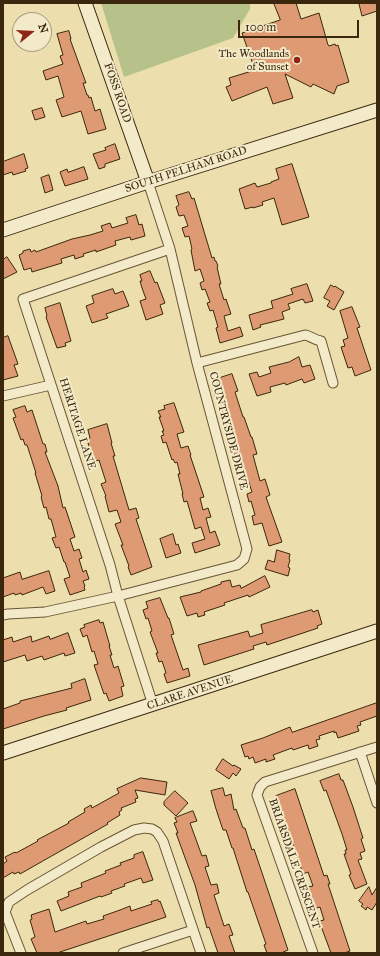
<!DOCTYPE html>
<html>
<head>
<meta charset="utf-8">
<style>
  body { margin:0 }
  #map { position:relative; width:380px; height:956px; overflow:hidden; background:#eddfad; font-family:"IM FELL Great Primer",serif }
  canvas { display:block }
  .frame { position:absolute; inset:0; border:4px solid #3b270d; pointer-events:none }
  .north { position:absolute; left:12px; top:12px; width:40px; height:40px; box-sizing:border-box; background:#f3eaca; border:1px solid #a99c7e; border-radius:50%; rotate:72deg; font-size:11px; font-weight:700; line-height:16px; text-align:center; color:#3b270d }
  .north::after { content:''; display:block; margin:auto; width:14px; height:18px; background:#8f2418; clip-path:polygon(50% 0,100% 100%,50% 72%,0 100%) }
  .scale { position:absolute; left:238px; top:20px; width:121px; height:18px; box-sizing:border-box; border:2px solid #3b270d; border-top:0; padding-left:5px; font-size:12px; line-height:14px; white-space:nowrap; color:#3b270d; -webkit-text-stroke:3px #f3eaca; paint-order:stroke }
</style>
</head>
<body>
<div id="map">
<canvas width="380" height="956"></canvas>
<div class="frame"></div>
<div class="north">N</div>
<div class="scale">100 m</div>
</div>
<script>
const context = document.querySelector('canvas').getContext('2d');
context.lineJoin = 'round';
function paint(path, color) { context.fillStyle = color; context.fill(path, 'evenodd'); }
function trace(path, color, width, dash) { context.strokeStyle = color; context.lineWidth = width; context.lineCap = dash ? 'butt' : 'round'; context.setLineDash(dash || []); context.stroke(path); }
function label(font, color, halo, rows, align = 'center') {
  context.font = font + ' "IM FELL Great Primer",serif'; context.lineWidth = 4; context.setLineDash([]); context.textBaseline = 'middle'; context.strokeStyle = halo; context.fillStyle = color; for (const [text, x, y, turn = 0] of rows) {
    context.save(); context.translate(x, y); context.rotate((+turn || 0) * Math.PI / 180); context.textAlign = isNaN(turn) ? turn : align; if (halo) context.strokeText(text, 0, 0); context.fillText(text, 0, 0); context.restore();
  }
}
const green = new Path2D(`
  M101,3H250V9L233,38L124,77Z`);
const building = new Path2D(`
  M274,3H296L301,19L319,13L328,45L329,46L335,44L336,46L338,45L349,82L337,86L334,94L313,84L311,87L285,74L293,98L273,104L267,87L232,101L226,87L231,85L229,78L255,70L242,33L280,20Z
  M362,3H377V11L362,16L359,4Z
  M69,31L71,39H70L86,83H83L87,95H88L89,98L91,97L95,111L100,109L106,129L88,134L81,111L62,117L56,100L64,97L58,76L46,80L43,71L63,64L60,56L63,55L57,34Z
  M42,108L45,117L35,120L32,111Z
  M115,144L120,159L105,164V167L99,169L93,154L106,150L105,148Z
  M24,154L28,168L25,169L26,171L13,175L12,172L3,175V162Z
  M292,164L309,217L282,225L274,198L262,202L263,205L253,208V207L245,209L239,189L255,183L257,187L271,183V182L279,179L276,169Z
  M84,167L88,179L65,186L60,172L67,169L68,172Z
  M49,175L53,190L45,193L41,178Z
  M189,192L192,199L194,198L212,258L214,257L215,261H216L218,266L217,267L221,284H219L224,300L226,299L231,314L224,316L228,331L240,327L243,336L220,343L216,328L218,327L213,310L210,311L207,303L210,302L205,289L202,290L200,283L204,281L200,269L195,271L191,250L192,249L189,236L185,237L182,228L188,226L184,215L179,216L176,207L179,205L176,196Z
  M136,215L139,225L142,224L145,236L131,240L130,237L115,241L116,245L96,252V250L83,254L84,256L75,259L74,255L61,259L62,263L32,272L31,268L24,270L19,255L23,253V251L30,249L31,252L35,250L36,252L72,239L90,235L103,231L101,226L110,223L112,228L128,223L126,218Z
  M7,257L17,272L3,279V260Z
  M150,271L155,283L157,282L165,303L160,305L163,314L146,320L140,301L146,299L142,288L140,281H142L140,275Z
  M307,284L313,301L305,303L303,299L288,304L290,309L282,312L284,319L260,325L261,327L253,330L249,315L273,308L271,301L293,294L291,289Z
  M331,285L334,287L335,286L344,292L334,310L327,306L330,301L324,298Z
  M113,289L115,294L123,291L129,306L106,314L108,318L92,323L86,306L94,303L92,296Z
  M60,303L71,341L65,343L66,346L57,348L46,317L47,316L45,308Z
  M352,307L360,327L357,328L371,370L355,376L352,367L348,368L341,347L345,346L343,340L348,338L340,311Z
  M8,336L18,364L14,365L18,376L3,380V338Z
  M299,357L302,367L310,365L315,379L304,383L302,379L286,385L285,383L270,387L271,392L257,396L249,374L257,372L259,377L271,373L269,367L289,362Z
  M232,374L238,391L235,392L243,417H244L251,437H252L257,454L253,455L260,481L265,479L270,495L266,497L282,542L269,546L262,523L254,525L252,516L255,515L251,501L249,502L247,494L252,492L248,480L243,482L240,475L245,473L241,459L236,460L227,431L233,429L228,416L222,418L213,390L218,388L217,379Z
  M174,403L184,432L177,434L181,448L188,446L191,455H190L204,497L200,498L203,510L208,508L211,517L206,518L210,533L215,531L220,545L195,553L192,543L205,539L201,527L195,529L187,501L184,502L182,494H183L178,474H180L177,462L175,463L173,459L172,460L166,442L163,443L161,436L164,435L162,431H164L159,417H161L158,411L165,409L164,406Z
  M25,406L27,412L32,410L43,444H45L47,452H45L58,486L63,508L65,507L75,537L70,539L74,551L79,549L82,558L79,559L83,572L86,570L89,579L83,581L85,586L84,587L85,590L70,595L64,579L70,577L65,562H64L59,547L56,548L52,538L56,537L51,519H49L46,507L44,508L41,497L42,496L35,473H36L27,445H25L23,439L21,440L13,418L16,417L13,410Z
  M107,424L112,443H111L115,456H113L129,510L136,508L139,518L136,519L152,567L131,575L128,567L129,566L121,545H123L115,524L121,522L117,510L109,512L105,496H106L101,484L106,482L99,460L93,462L87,439L90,438L88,430Z
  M173,534L176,545L178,544L181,553L166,558L160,539Z
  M277,550L290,554L289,559L290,560L288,567L290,568L288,576L265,569L268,560L274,562Z
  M49,571L55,591L46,594L43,587L22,595L21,593L15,595L14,593L3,597V578L20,572L22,579Z
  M265,576L270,587L249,597L248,595L224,603L225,605L204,612L205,615L198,617L197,613L187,616L180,597L201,592V591L221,584V582L230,580L232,587L240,585L241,588Z
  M160,598L168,618H169L174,634L171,635L183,670L188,668L190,676L167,683L164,674L166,673L162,661L159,662L156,653H158L150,632L152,631L148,618L146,619L143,610L148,608L146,602Z
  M312,610L313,612L318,610L322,624L317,626L318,628L267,645L266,642L253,646L254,649L204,665L198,645L248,631L250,637L263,633L261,625Z
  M99,620L100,623L103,622L110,646H109L112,655H110L114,668L118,666L124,686L121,687L123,696L109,701L106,693L104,694L94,665L98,664L94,651L92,652L87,635L83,637L80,629L85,627L84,625Z
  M68,633L75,653L65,656L64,653L44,660L42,656L27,661L25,655L3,662V640L12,637L13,642L31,636L32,642L49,636L50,639Z
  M85,679L91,700L66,708L67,710L44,716L3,729V709L20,703V701L72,688L71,684Z
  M377,703V716L360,722L361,725L357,726L359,731L338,738L336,732L334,733V731L319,736L320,739L316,740L318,746L309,749L308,745L293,750L292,748L273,755L275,759L266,762V759L255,763L253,757L249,759L248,756L245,757L241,745L263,738L290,727L292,732Z
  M223,759L233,766L234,765L241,769L236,776L233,773L229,779L216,770Z
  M339,774L341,780H343L353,807L363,838L361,839L365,851L360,853L362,859L358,860L367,884L355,889L349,875L351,874L344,854H346L345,850H347L342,834L326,790L324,791L320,781Z
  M141,778L167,782L165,795L135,790L138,798L135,799L136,802L121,808L122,810L119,812L120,815L107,823L108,824L20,874L19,872L14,874L13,872L3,878V864L7,861L5,857L15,852L16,853L38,841L37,840L69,823L68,822L85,812L84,809L91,805L92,808L119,793L117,789Z
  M223,788L225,796L231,794L234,810L236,809L243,828H245L252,850L254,849L288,950L281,953H267L264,945L266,944L248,892H247L233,848H232L226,830H223L216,809L211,791Z
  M295,789L324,876L327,875L330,884H328L350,951L344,953H331L319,921L324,920L320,907L314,909L307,887L313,886L308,872L303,874L276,796Z
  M175,791L188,803L176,816L164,805V802Z
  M193,811L197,821L190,823L202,856L206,855L209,866L205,867L211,885L217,884L219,893L214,895L224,926L229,924L233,935L229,936L235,953H218L209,927L207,928L195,885L176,833H178L174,823L177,822L175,818Z
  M143,852L153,880L143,883L141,878L124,884L125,886L111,891L112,893L101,897L100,896L61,911L57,901L69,896L68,892L82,887L81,883L106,873L105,871L121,865L120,863L134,858V855Z
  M369,887L372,895L377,887V902L372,910L367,907L366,910L361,906L363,904L359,901Z
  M158,900L159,902L160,901L166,917L57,953H37L31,939L35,937L30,920L32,919L31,915L49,909L55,932L86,921L87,924L104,919L103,916L120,910L130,906L131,911L152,904L151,902Z`);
const street = new Path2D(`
  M197,363L305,335C311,336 314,340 321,341L333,383
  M3,396L51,385
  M3,615L8,614L45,612L118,596L237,565L244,559L247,549L197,363L170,249L148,182
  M153,705L118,596L110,565L23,299L170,249
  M360,752L377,803
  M21,953L5,912L9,902L27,890L101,847L134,830L144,828L152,829L157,832L163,841L201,953
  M123,953L193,930
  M313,953L257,795L260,787L265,782L377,747`);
const secondary = new Path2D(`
  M85,3L148,182
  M3,230L148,182L377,110
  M3,753L377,631`);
const markers = [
  [297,60,4,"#8f2418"]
];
const poiNames = [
  ["The Woodlands",289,54],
  ["of Sunset",289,67]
];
const streetNames = [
  ["FOSS ROAD",117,93,71],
  ["SOUTH PELHAM ROAD",186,170,-18],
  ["HERITAGE LANE",77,424,72],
  ["COUNTRYSIDE DRIVE",228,431,75],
  ["CLARE AVENUE",190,693,-18],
  ["BRIARSDALE CRESCENT",294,864,71]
];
paint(green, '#b7c28b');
paint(building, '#de9a73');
trace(building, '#3b270d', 1);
trace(street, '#685535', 11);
trace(secondary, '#3b270d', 15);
trace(street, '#f3eaca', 9);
trace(secondary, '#f3eaca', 13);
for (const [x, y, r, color] of markers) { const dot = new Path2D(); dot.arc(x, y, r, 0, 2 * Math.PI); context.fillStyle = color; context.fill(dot); trace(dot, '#f3eaca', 1.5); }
label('11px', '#3b270d', '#f3eaca', poiNames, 'right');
label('11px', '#3b270d', '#f3eaca', streetNames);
</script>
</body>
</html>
